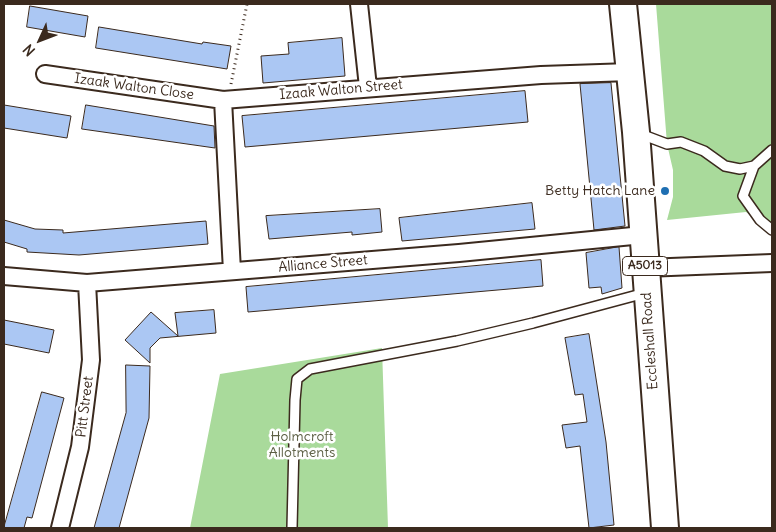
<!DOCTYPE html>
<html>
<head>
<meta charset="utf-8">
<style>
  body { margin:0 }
  #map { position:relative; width:776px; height:532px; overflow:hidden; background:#fff; font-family:Delius,sans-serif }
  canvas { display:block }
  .frame { position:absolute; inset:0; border:5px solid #3b2a1e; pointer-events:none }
  .north { position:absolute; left:15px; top:15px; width:50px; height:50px; -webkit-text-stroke:4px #fff; paint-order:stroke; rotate:227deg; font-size:14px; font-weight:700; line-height:20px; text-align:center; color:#3b2a1e }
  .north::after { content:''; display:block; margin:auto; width:18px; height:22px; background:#3b2a1e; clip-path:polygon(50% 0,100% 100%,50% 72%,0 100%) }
</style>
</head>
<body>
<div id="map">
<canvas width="776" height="532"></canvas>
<div class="frame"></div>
<div class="north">N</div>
</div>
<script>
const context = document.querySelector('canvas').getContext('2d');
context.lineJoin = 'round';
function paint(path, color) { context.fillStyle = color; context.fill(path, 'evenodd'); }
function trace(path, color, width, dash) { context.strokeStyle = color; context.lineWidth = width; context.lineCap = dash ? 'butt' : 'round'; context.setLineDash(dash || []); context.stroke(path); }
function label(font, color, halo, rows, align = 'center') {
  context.font = font + ' Delius,sans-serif'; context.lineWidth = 5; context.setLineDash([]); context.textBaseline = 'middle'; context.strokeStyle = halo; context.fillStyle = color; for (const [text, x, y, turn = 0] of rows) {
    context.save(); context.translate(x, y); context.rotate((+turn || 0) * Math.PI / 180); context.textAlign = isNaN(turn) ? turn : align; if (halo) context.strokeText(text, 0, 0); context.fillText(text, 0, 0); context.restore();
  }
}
const green = new Path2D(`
  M656,4H772V232L746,212L667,220L673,197V170L667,144Z
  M382,348L388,528H190L220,374Z`);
const building = new Path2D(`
  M30,6L88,16L85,37L27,27Z
  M99,27L202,44L203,42L231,46L227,69L96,48Z
  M342,38L345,76L263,83L261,56L289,54L288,43Z
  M611,83L625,226L594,230L580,84Z
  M525,91L528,122L245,147L242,116Z
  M4,105L71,116L67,138L4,128Z
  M86,105L214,126L215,148L82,129Z
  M532,203L535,229L402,241L399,218Z
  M380,209L382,232L352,235V232L269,239L266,216Z
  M4,220L35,229L63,230V233L206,221L208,244L79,255L27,252V249L4,242Z
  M619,247L622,288L602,294L601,287L589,288L586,253Z
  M541,260L543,286L248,312L246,287Z
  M214,310L216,333L160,338L150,348V363L125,340L151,312L178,336L175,313Z
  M4,320L54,330L49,353L4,344Z
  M589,334L606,442L614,525L589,528L580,446L566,448L562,425L587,422L583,394L575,395L565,338Z
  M126,365L150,366L149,418L119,528H94L126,413Z
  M42,392L64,398L32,518L27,517L24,528H4Z`);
const path = new Path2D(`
  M231,84L247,4`);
const service = new Path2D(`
  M638,133L667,144L681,142L704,151L725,166L740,169L754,166L772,150
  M754,166L743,196L760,220L772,230
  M292,528L295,400L297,379L310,369L457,341L533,323L645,293`);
const minor = new Path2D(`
  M359,4L368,87
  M45,74L223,100L541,75L630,72
  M223,100L232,271
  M645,268L772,263
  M4,276L87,283L459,253L643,235
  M60,528L80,447L91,360L87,283`);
const primary = new Path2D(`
  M623,4L636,132L665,528`);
const markers = [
  [665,191,5,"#1f6fb2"]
];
const shields = [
  [645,266,45]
];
const shieldNames = [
  ["A5013",645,266]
];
const streetNames = [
  ["Izaak Walton Close",134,87,8],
  ["Izaak Walton Street",341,90,-5],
  ["Alliance Street",323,264,-5],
  ["Eccleshall Road",650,341,-94],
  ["Pitt Street",85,407,-83]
];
const poiNames = [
  ["Betty Hatch Lane",655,191]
];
const parkNames = [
  ["Holmcroft",302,437],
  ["Allotments",302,453]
];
paint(green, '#a9da9b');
paint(building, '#abc7f3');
trace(building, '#3b2a1e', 1);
trace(service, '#3b2a1e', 12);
trace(minor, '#3b2a1e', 20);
trace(primary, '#3b2a1e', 30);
trace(path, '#3b2a1e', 3, [1, 4]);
trace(service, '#fff', 9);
trace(minor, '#fff', 16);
trace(primary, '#fff', 26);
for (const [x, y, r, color] of markers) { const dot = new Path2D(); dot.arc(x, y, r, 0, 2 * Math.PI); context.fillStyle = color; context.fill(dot); trace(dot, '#fff', 2); }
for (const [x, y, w] of shields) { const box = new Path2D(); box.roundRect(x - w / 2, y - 9.5, w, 19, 4); context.fillStyle = '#fff'; context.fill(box); trace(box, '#3b2a1e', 1); }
label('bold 12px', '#3b2a1e', null, shieldNames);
label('14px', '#3b2a1e', '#fff', streetNames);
label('14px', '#3b2a1e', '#fff', poiNames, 'right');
label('14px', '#5c5f44', '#fff', parkNames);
</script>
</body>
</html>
